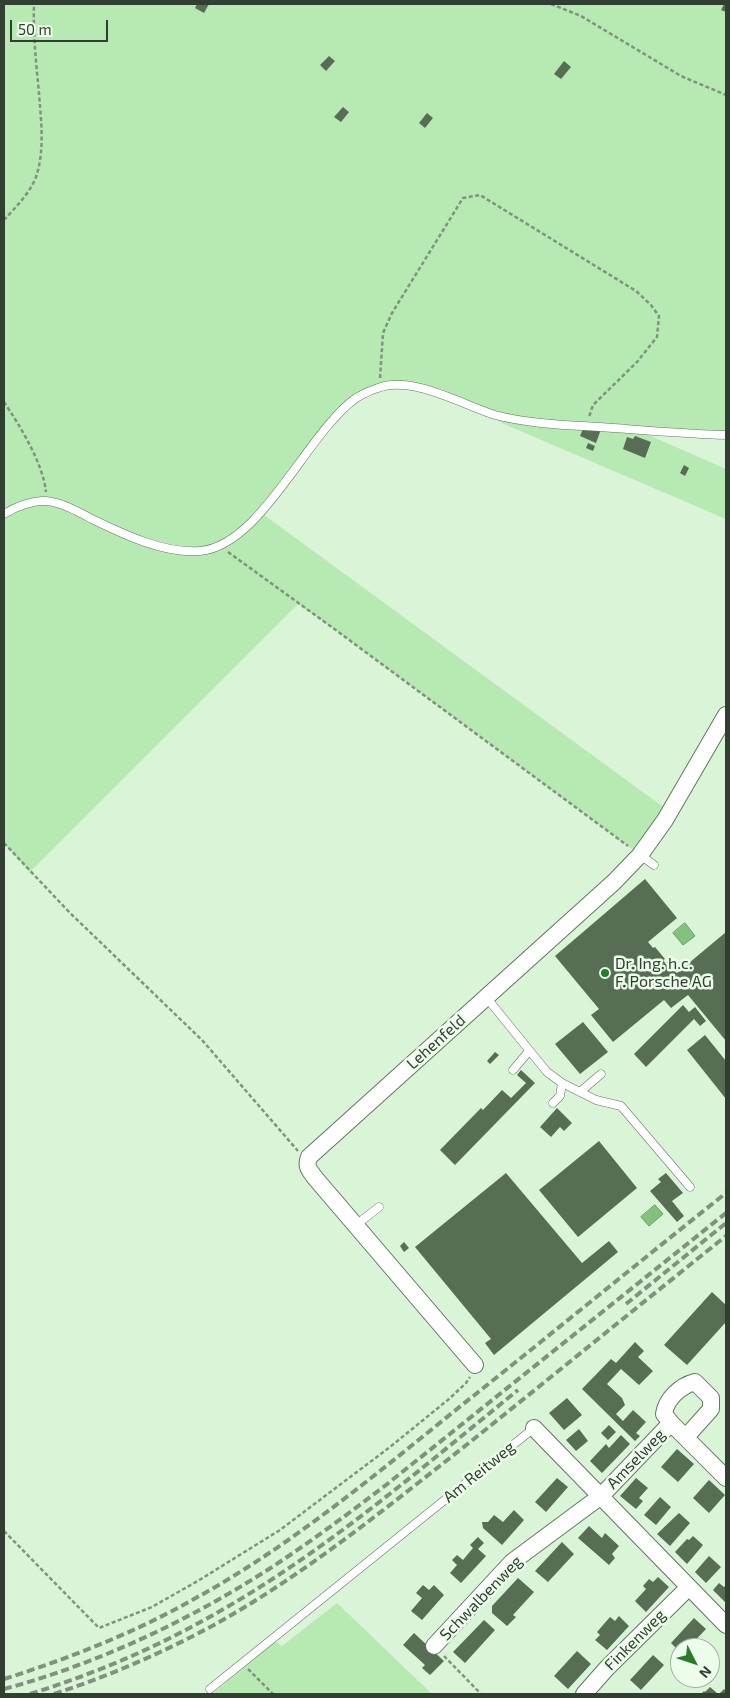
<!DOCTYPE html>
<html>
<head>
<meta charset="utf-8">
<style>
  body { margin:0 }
  #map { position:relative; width:730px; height:1698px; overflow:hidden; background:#d9f4d6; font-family:"Exo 2",sans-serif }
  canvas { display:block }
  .frame { position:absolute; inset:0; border:5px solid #333e32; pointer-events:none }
  .north { position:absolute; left:670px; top:1638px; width:50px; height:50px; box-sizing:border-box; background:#edfdec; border:1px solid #a3b1a2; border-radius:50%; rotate:131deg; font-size:14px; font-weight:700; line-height:20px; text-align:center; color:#333e32 }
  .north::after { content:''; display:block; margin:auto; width:18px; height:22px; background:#2a7c27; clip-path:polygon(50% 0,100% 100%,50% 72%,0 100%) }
  .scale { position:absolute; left:10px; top:20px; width:98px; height:22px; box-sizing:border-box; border:2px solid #333e32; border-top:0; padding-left:6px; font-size:15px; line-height:18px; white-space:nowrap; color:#333e32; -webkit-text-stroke:4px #edfdec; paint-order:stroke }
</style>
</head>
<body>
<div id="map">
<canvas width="730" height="1698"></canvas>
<div class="frame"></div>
<div class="north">N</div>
<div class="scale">50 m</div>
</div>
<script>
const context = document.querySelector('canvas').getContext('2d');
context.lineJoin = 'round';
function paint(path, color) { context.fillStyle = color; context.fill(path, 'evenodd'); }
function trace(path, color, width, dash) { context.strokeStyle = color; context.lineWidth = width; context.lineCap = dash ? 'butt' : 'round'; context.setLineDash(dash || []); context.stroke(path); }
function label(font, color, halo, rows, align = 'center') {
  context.font = font + ' "Exo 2",sans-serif'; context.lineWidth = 5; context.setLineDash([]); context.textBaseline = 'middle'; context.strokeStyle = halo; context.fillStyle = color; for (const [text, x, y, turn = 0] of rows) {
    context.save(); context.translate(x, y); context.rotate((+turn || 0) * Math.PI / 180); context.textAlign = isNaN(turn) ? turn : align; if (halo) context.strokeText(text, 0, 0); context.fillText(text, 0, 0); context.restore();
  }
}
const green = new Path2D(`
  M4,4H726V435L637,430L726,469V519L497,421L555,425L522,420L436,393L398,385L357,398L336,416L260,512L670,812L640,855L333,628L298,604L30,872L4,843Z
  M337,1603L432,1694H213L275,1641L282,1646Z`);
const water = new Path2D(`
  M685,923L695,936L683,945L673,933Z
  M655,1205L663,1214L649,1226L641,1217Z`);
const building = new Path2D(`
  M197,4H209L204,13L195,8Z
  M724,4H726V12L721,10Z
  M329,56L335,61L326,71L320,65Z
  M564,61L571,67L561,79L554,74Z
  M343,107L349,112L341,122L334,117Z
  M427,113L433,118L425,128L419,123Z
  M583,429L599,431L600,432L596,443L580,436Z
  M635,436L651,442L645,458L623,449L627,437L633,439Z
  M588,443L595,446L593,451L586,448Z
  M684,465L689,468L685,476L680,473Z
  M645,879L677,918L648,942L653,948L655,947L665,959L663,960L668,967L670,966L677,973L726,932V1041L688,995L671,1008L664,1000L613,1042L591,1015L599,1009L555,956Z
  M683,1005L689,1012L695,1007L706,1021L700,1026L694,1019L646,1067L634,1054Z
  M583,1022L608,1052L580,1074L555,1044Z
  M705,1035L726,1061V1099L687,1050Z
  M495,1052L499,1055L490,1064L487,1061Z
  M521,1070L535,1083L455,1165L440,1150L481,1108L483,1110L502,1090L511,1098L526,1083L517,1075Z
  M557,1108L572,1123L564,1131L560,1127L551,1137L540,1127Z
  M599,1141L637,1188L578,1237L539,1190Z
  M506,1173L582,1263L609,1241L618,1252L494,1355L485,1343L491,1339L415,1247Z
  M666,1173L683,1193L672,1201L684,1216L677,1222L650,1191L661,1182L658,1179Z
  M404,1242L409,1248L404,1252L400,1246Z
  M712,1292L726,1305V1322L687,1365L664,1345Z
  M635,1342L644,1351L638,1357L653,1371L639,1385L621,1369L607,1384L622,1398L625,1405L616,1414L623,1421L633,1410L646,1422L636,1433L640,1436L635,1441L582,1389L611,1359L616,1363Z
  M567,1398L582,1415L564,1430L549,1413Z
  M609,1425L616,1432L608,1440L601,1433Z
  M579,1429L588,1441L576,1451L566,1440Z
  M621,1435L630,1444L602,1473L590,1461L606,1444L609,1448Z
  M677,1449L694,1464L678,1482L661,1467Z
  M557,1478L568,1487L546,1512L535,1502Z
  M636,1478L648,1488L639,1498L643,1501L636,1509L620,1496Z
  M709,1480L725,1495L709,1513L693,1498Z
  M660,1497L671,1507L656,1525L644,1515Z
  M514,1510L524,1520L502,1545L483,1528L482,1522H488L494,1515L503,1522Z
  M679,1513L690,1523L670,1546L657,1534Z
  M589,1526L602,1538L605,1533L619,1546L612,1554L615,1558L609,1565L578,1538Z
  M693,1536L703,1545L687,1564L675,1552L687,1539L689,1540Z
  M478,1537L484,1543L478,1549L486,1556L461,1583L450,1573L457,1565L452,1560L457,1555L463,1560L473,1548L470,1545Z
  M562,1542L574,1554L548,1582L535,1571Z
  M709,1556L721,1567L706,1583L695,1572Z
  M658,1577L669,1587L646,1612L635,1601L646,1589L643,1586L649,1579L653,1582Z
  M518,1578L534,1592L513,1615L516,1617L507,1626L492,1613V1606Z
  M719,1583L724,1587L726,1585V1603L713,1590Z
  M423,1585L429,1590L434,1585L444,1595L422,1620L411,1611L422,1598L416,1593Z
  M619,1616L629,1626L607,1650L595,1640L600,1635L597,1632L610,1617L615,1621Z
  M694,1618L706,1629L688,1648H680V1652L671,1643Z
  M484,1620L495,1630L465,1663L453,1652Z
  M414,1633L444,1661L430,1675L422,1668L425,1665L403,1645Z
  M577,1651L591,1664L568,1689L554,1676Z
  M653,1655L664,1665L641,1690L630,1680Z
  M710,1687L717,1693L716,1694H701L704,1691L705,1692Z
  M724,1689L726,1691V1694H719Z`);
const path = new Path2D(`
  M551,4L581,16L681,76L726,95
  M4,220C15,208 30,193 36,177C45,150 41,121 39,93C36,63 33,34 34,4
  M380,378L383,333L392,313L463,198L480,195L636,291L651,305L659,316L657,337L637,362L593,405L589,417
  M4,402C20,426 43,463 46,492
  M228,552L333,628L628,846
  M4,843L70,913L202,1040L298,1151
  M4,1531L99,1628L152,1607L201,1579L280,1530L390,1447L449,1399L466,1383L470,1377
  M444,1656L481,1694
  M248,1669L273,1694`);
const service = new Path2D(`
  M4,514C15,507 33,500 46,501C61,502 79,512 92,519C123,534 164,554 200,551C261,546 307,433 356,398C363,394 371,390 378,388C412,375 463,405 495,415C529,424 566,425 600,427C642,430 684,434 726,435
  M640,855L654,865
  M486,997L547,1072L562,1083L560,1096L553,1103
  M513,1070L529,1051
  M562,1083L596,1100L621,1106L690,1187
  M580,1092L601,1074
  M356,1225L379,1207
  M210,1689L534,1428`);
const minor = new Path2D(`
  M475,1365L316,1179C310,1171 305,1167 309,1157L614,882L640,855L665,820L726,715
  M534,1428L726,1625
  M686,1437L711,1409V1398L695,1382C680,1386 666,1399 664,1414L671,1423L726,1478
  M434,1646L512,1562L601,1496L671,1423
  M584,1694L607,1668L688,1588`);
const rail = new Path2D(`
  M626,1304L726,1223
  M4,1679C70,1658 134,1633 194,1599C291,1546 376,1474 462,1405C550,1335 638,1263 726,1193
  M4,1689C97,1664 188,1621 269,1569C309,1543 348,1514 386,1485L726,1213
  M30,1694C90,1675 149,1651 204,1620C318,1558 418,1471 518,1390
  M54,1694C109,1676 162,1653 212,1626C301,1577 381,1512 460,1450C549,1379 637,1307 726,1236`);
const markers = [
  [605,973,5,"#2a7c27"]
];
const poiNames = [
  ["Dr. Ing. h.c.",615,964],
  ["F. Porsche AG",615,982]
];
const streetNames = [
  ["Lehenfeld",436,1042,-42],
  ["Amselweg",636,1459,-46],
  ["Am Reitweg",479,1472,-39],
  ["Schwalbenweg",481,1598,-46],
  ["Finkenweg",635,1640,-45]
];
paint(green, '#b7e9b3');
paint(water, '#81c37c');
trace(water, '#6a9b66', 1);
paint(building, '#576e55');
trace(service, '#61785f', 9);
trace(minor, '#61785f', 18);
trace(path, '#80937e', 2.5, [4, 2.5]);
trace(service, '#fff', 8);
trace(minor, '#fff', 16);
trace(rail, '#80927e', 4, [8, 4]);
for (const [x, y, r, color] of markers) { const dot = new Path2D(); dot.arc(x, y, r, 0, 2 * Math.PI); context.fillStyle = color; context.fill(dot); trace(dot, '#edfdec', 2); }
label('16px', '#333e32', '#edfdec', poiNames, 'left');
label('16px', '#333e32', '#edfdec', streetNames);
</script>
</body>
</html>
